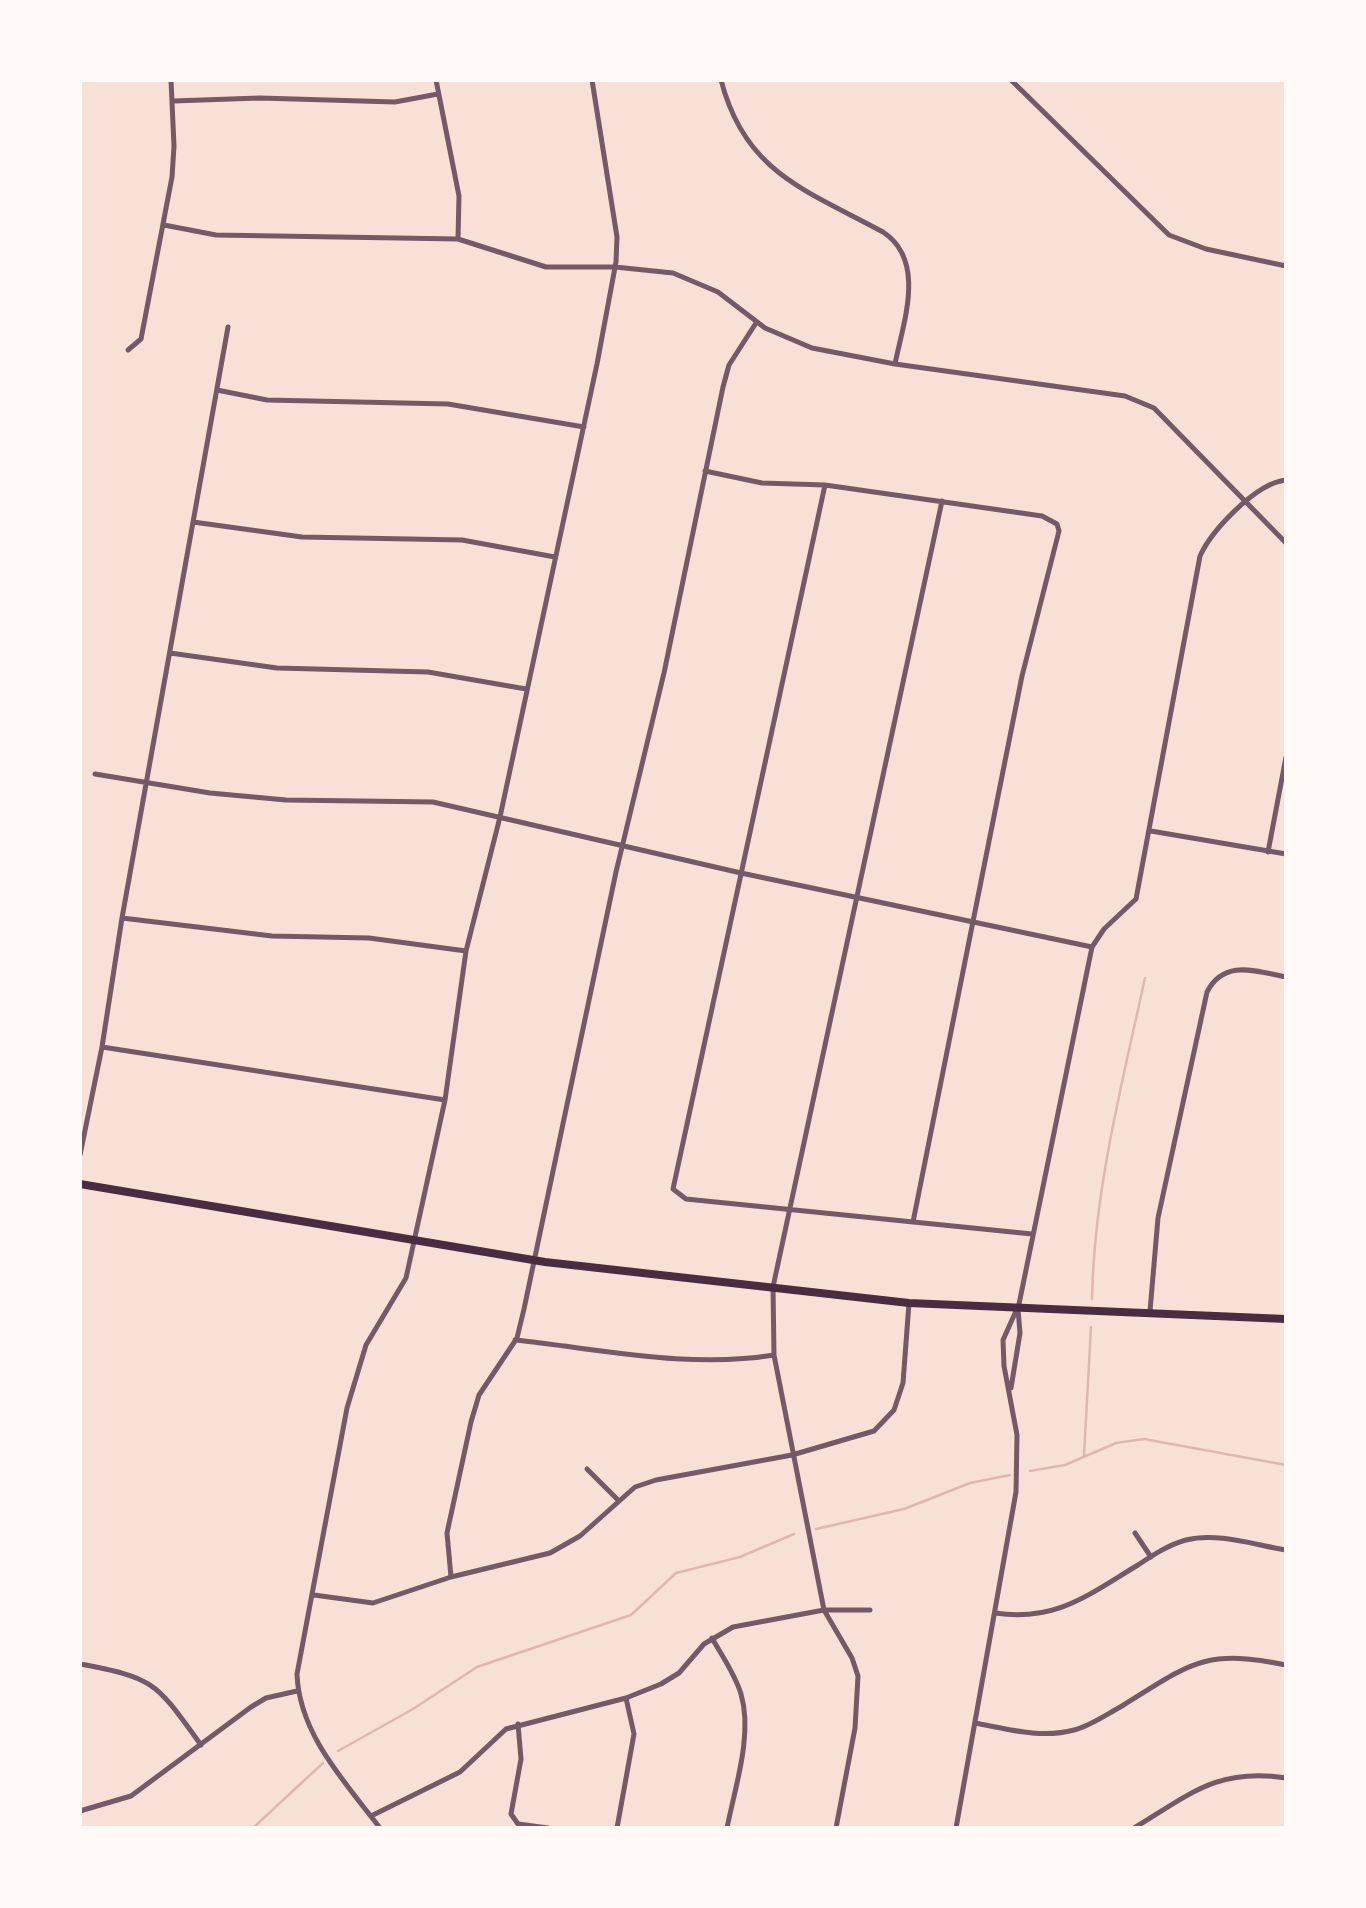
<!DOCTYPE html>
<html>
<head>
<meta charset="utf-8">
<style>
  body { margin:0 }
  #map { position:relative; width:1366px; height:1908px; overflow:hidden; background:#f7e1d7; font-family:"Noto Sans",sans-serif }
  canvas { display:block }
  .frame { position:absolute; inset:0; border:82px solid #fffaf5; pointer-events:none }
</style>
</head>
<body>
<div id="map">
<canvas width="1366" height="1908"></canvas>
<div class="frame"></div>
</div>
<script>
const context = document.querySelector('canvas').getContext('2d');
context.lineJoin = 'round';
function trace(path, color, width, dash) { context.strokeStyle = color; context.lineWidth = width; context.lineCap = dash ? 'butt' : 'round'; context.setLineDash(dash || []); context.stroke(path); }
const stream = new Path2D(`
  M1092,1299C1094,1190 1122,1084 1145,978
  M1084,1455L1091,1327
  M1030,1471L1065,1465L1116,1443L1144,1439L1286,1465
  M816,1529L904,1509L970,1483L1010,1475
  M338,1751L413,1709L477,1667L631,1615L676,1573L740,1557L794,1534
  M253,1828L323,1763`);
const minor = new Path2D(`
  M436,80L459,196L458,239
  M721,80C745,173 806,190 883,232C927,261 903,323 895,364
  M1011,80L1169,235L1206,249L1286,266
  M173,101L260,98L395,102L438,94
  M164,225L216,235L458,239L546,267H615L673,273L718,292L765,328L812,348L895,364L1125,396L1154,408L1286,543
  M128,350L141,339L172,177L174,146L171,80
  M217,390L267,400L448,404L584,427
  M705,471L762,483L825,485L1042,516L1057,524L1059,531L1022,676L913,1222
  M825,485L673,1189L686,1199L1032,1234
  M193,522L302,537L462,540L555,557
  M170,653L277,668L428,672L526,689
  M95,774L210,793L286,800L433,802L741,873L1092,947
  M1151,831L1286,854
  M1268,852L1286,757
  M122,918L272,936L369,938L466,951
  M102,1047L445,1100
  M80,1155L102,1047L122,918L228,327
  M1150,1311L1158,1218L1207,992C1224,959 1255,971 1286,977
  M515,1340C600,1349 689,1369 774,1355
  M1011,1388L1020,1333L1018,1309L1092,947L1104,929L1136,899L1200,556C1212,530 1256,483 1286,480
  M587,1469L618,1500
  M1135,1533L1151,1557
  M451,1577L447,1533L471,1422L479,1395L517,1338L524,1309L616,872L664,673L723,387L729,365L756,323
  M314,1595L373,1603L451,1577L550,1553L580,1536L635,1487L656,1480L792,1455L874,1431L894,1410L903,1383L909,1303
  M995,1613C1056,1622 1088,1595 1138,1565C1153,1555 1168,1545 1186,1540C1217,1532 1255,1545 1286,1550
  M712,1638C722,1656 735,1674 741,1694C753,1735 735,1787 727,1828
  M80,1664C156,1678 156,1683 201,1745
  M975,1723C1007,1729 1042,1739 1074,1730C1090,1726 1107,1714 1122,1706C1190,1664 1204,1648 1286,1665
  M518,1724L521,1759L511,1814L518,1824L548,1828
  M80,1811L131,1796L251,1707L266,1698L297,1691
  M371,1816L460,1772L506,1729L626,1698L661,1684L679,1673L704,1644L733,1627L824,1610H870
  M380,1828C345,1782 299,1734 297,1674L347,1408L366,1345L406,1278L445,1100L466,951L500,817L597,364L616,262L617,237L592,80
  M617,1828L634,1734L626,1698
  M836,1828L855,1728L858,1676L852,1658L824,1610L774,1355L773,1287L942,501
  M956,1828L1016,1492L1017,1435L1004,1366L1003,1340L1016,1311
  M1134,1828C1189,1795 1218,1767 1286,1778`);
const secondary = new Path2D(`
  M80,1184L545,1262L909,1303L1286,1319`);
trace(stream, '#dcb8b0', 2.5);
trace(minor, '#755966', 5);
trace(secondary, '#4a2c40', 8);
</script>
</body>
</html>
